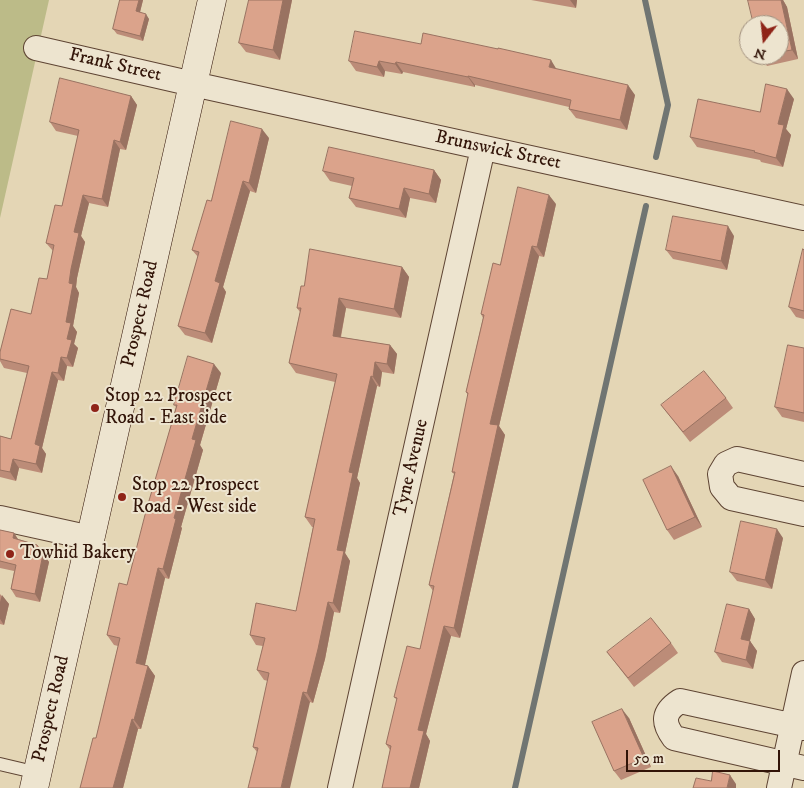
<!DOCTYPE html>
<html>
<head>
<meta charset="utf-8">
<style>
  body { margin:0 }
  #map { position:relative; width:804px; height:788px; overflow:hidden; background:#e4d6b5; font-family:"IM FELL DW Pica",serif }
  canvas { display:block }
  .north { position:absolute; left:739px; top:15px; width:50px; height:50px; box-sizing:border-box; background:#ede4cf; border:1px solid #a2917f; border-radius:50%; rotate:196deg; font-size:14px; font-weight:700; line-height:20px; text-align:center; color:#321408 }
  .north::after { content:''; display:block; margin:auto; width:18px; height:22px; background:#8f2418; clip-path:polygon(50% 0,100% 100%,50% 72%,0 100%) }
  .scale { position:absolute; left:626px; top:750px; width:154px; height:22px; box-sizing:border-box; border:2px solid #321408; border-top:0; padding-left:6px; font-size:15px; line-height:18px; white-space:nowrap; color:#321408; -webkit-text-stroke:4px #ede4cf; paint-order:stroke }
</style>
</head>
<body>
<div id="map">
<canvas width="804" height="788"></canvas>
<div class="north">N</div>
<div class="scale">50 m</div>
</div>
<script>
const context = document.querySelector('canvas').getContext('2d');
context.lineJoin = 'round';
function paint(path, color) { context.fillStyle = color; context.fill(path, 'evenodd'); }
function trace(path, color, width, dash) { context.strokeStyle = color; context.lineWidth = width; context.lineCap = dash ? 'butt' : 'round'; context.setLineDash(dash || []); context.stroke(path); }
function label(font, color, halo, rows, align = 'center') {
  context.font = font + ' "IM FELL DW Pica",serif'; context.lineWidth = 4; context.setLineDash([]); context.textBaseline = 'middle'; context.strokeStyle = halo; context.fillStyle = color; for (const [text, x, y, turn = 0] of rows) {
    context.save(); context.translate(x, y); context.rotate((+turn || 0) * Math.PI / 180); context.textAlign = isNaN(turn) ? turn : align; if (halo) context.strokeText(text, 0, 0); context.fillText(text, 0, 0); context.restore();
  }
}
const green = new Path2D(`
  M0,0H49L0,218Z`);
const stream = new Path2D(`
  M645,0L668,105L656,157
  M515,788L646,206`);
const service = new Path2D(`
  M0,764L38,773`);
const minor = new Path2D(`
  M36,48L193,84L804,218
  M804,474L737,459L726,464L720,474L722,487L731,498L804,514
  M0,518L91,538
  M804,728L680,701C663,712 662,722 674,738L804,768
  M340,788L483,148
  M779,788L804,673`);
const secondary = new Path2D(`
  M34,788L212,0`);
const wall = new Path2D(`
  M120,0H143L140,12L149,19L143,41L117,34L113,29Z
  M249,0H292L280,60L246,52L239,43Z
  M531,0H577L576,8Z
  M748,0H783L787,7L798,59L767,66L760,55H779V25Z
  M421,44L557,69L635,95L627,130L576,118L569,109V107L475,85V87L403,72L402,74L385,71L384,77L356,71L349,61Z
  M131,96L137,105L126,150L120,149L108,207L89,203L81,236L85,242L77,278L76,287L79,293L73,326L77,332L74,344L78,348L73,367L67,366L64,381L58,380L42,448L46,454L42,473L19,468L16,481L0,477V436L11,439L27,373L4,368L0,361V352L31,314L47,279L53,251L46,243L62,206L78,136L56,131L50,122Z
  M794,99L786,129L791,135L783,167L761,162L760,160L697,147L690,137L760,112Z
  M269,138L256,193L250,191L223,287L226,292L212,343L185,335L178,326L198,257L192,250L211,201Z
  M434,170L441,180L436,203L410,198L406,218L356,207L349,198L352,186L330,181L323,171Z
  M556,204L544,257L539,256L499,426L505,435L460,638L451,636L426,734L430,741L419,788H382L390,750L386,744L397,700L394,697L420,649L433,591L429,585L454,474L452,472L468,395L466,392L483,318L481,314L500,265Z
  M734,236L727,270L673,259L666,250Z
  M804,250V319L796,317L789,307Z
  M402,267L409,277L401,318L346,308L341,337L390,345L397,354L394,374L382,372L380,387L377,386L357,478L360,483L345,553L350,561L340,613L334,612L325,659L313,703L310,702L257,752L253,747L268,681L264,680L257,670L263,646L256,645L250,635L296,611L313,527H312L305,517L335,382L296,373L289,363L300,312L297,308L304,286Z
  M804,348V422L782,417L775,407Z
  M221,373L200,445L203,450L181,527L182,528L169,579L165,578L145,665L148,666L155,676L141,729H138L123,788H80L96,738L118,646L114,645L107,635L127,585L176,407L174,405Z
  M726,398L733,408L690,442L661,405Z
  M678,476L702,527L674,540L667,530Z
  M0,530L14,533L18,539L37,545L49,562L40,602L16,597L11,589L14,571L0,568Z
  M783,538L772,589L737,581L730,572Z
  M0,594L9,604L4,625L0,624Z
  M749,609L755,619L750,641L757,651L753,669L722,662L715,652Z
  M671,643L678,653L634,687L607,652Z
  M629,718L651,767L621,780L614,771Z`);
const shadedWall = new Path2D(`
  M139,0H143L139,16L136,11Z
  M283,0H292L280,60L273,50Z
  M570,0H577L576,8Z
  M781,0H783L787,7L798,59L792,50Z
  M146,14L149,19L143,41L140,36Z
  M551,60L557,70L549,67Z
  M379,61L385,71L384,77L377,67Z
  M396,62L403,72L402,74L395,64Z
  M468,76L475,85V87L468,77Z
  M628,85L635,95L627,130L620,120Z
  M787,89L794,99L786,129L791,135L783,167L776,158L778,124Z
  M131,96L137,105L126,150L120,142Z
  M262,129L269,138L256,193L249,183Z
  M114,140L120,149L108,207L102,199Z
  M434,170L441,180L436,203L429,194Z
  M243,181L250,191L223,287L226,292L212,343L205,333L215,281Z
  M404,188L410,198L406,218L399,209Z
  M83,195L89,203L81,236L85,242L77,278L76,287L79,293L73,326L77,332L74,344L78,348L73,367L67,358V339L66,322L74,232Z
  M549,195L556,204L544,257L537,247Z
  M728,226L734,236L727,270L721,261Z
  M532,246L539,256L499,426L505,435L460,638L454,628L490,424Z
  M402,267L409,277L401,318L394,309Z
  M339,298L346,308L339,345L333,336Z
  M390,345L397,354L394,374L387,364Z
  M61,357L67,366L64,381L58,373Z
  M375,362L382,372L380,387L373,377Z
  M214,364L221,373L200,445L203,450L181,527L182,528L169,579L163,569L192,439Z
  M52,372L58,380L42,448L46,454L42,473L36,464L35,444Z
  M371,376L377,386L357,478L360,483L345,553L350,561L340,613L333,603L337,550L349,472Z
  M13,459L19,468L16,481L10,472Z
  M671,466L678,476L702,527L695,517Z
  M777,529L783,538L772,589L765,580Z
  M14,533L19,541L13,538Z
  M43,554L49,562L40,602L35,594Z
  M158,568L165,578L143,673L136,663Z
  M2,595L9,604L4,625L0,619V602Z
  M328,602L334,612L325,659L313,703L307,693Z
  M749,609L755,619L748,648L741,639Z
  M444,626L451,636L426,734L430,741L419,788H410L418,730Z
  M750,641L757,651L753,669L746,660Z
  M148,666L155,676L141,729L134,720Z
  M303,692L310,702L290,788H281Z
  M622,709L629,718L651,767L644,758Z
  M132,719L138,729L123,788H113Z
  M730,775L736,784V788H727Z`);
const building = new Path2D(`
  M120,0H139L136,11L146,14L140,36L113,29Z
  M249,0H283L273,50L239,43Z
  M748,0H781L792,50L779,52V25H754Z
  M355,31L421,44L423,33L498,49V48L551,60L549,67L628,85L620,120L569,109L571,100L468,76V77L396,62L395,64L379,61L377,67L349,61Z
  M60,78L131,96L120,142L114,140L102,199L83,195L74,232L79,233L71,269L69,283L73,284L66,322L71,323L67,339L72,340L67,358L61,357L58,373L52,372L35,444L40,446L36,464L13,459L10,472L0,470V436L11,439L29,366L0,359V352L11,309L31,314L39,278L47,279L54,245L46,243L55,205L62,206L79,130L50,122Z
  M766,84L787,89L778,124L784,125L776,158L754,152L755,151L690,137L698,99L760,112Z
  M231,121L262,129L249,183L243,181L215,281L220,283L205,333L178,326L199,252L192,250L207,200L211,201Z
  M329,147L434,170L429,194L404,188L399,209L349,198L354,178L323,171Z
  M518,187L549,195L537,247L532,246L490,424L498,425L454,628L444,626L418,730L424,731L410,788H382L391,746L386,744L397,698L394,697L407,646L420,649L434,586L429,585L455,472H452L468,393L466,392L484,315L481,314L493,263L500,265Z
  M673,216L728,226L721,261L666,250Z
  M310,249L402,267L394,309L339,298L333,336L390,345L387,364L375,362L373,377L371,376L349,472L353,473L337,550L344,551L333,603L328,602L318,649L307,693L303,692L281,788H248L258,748L253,747L269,673L257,670L265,638L250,635L256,603L296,611L315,519L305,517L337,374L289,363L301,308H297L301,286H304Z
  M803,249L804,250V311L789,307Z
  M788,345L804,348V413L775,407Z
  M188,356L214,364L192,439L196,440L174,518L176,519L163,569L158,568L136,663L148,666L134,720L132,719L113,788H80L93,738H96L120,638L107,635L119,583L127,585L146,511L177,405H174Z
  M704,371L726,398L683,432L661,405Z
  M671,466L695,517L667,530L643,480Z
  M741,521L777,529L765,580L730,572Z
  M0,530L14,533L13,538L37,545L43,554L35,594L11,589L16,565L0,561Z
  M727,604L749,609L741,639L750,641L746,660L715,652Z
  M651,618L671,643L628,678L607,652Z
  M622,709L644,758L614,771L592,722Z
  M713,771L730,775L727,788H693L696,778L711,781Z`);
const markers = [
  [95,408,5,"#8f2418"],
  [122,497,5,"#8f2418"],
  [10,554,5,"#8f2418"]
];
const streetNames = [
  ["Frank Street",115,66,13],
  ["Brunswick Street",498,151,12],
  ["Prospect Road",141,314,-77],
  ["Tyne Avenue",412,468,-77],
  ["Prospect Road",52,709,-77]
];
const poiNames = [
  ["Stop 22 Prospect",105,397],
  ["Road - East side",105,419],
  ["Stop 22 Prospect",132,486],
  ["Road - West side",132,508],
  ["Towhid Bakery",20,554]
];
paint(green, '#bcbb88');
trace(stream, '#707572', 6);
trace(service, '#5e4433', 14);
trace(minor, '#5e4433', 26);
trace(secondary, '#321408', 29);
trace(service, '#ede4cf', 12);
trace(minor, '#ede4cf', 24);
trace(secondary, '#ede4cf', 28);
paint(wall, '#bc8c78');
paint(shadedWall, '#997261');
paint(building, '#dba38b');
trace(building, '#997261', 1);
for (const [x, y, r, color] of markers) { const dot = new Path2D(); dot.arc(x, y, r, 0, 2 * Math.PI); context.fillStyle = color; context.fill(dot); trace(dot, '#ede4cf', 2); }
label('19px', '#321408', '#ede4cf', streetNames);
label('19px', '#321408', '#ede4cf', poiNames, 'left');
</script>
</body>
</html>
